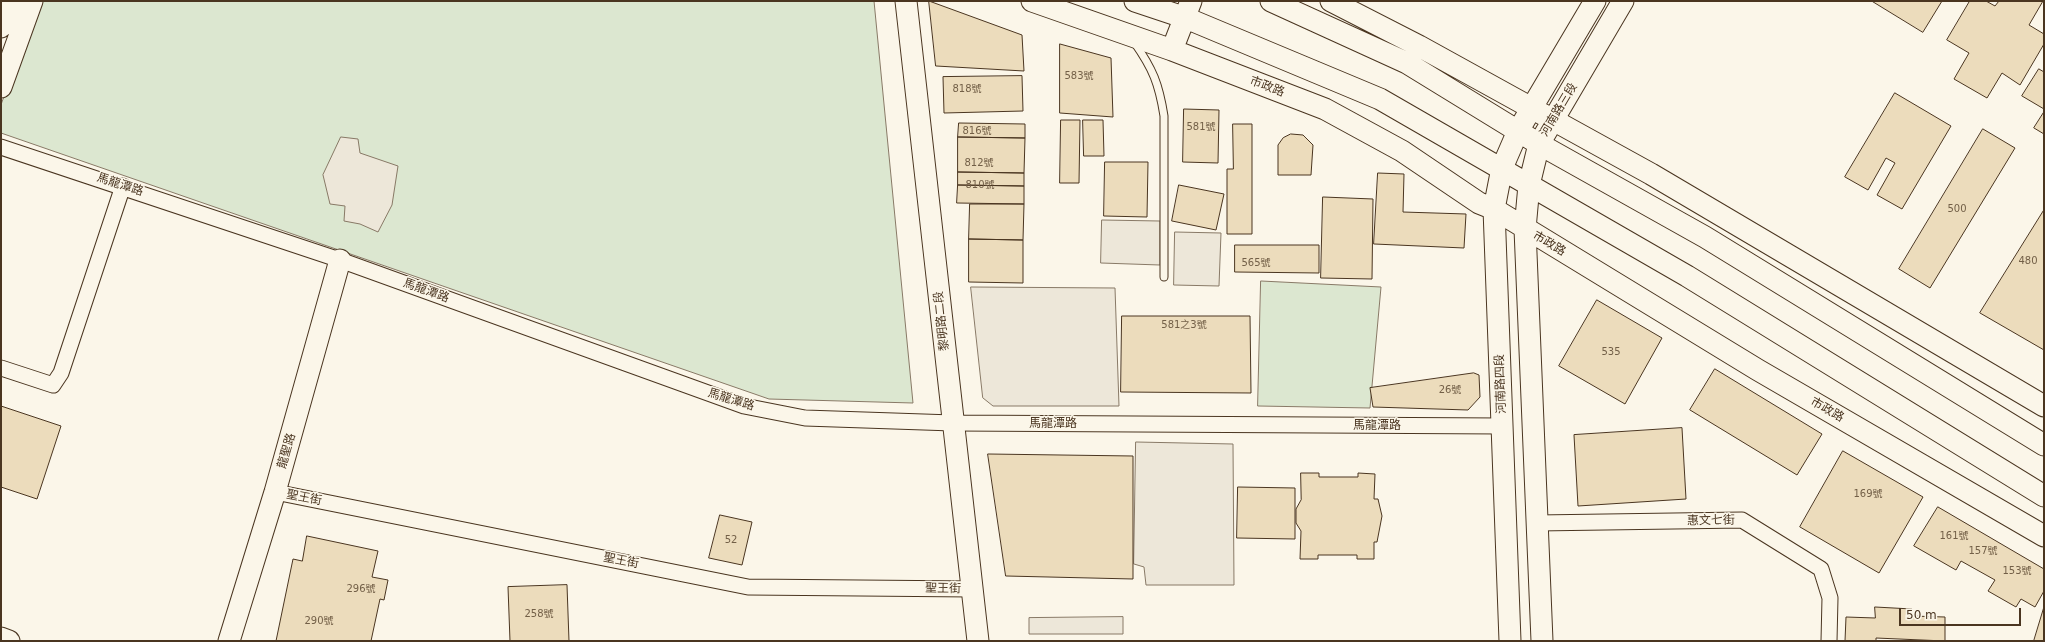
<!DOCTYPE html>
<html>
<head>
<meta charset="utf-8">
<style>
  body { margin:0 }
  #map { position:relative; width:2045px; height:642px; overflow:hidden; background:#fbf6e9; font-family:"DejaVu Sans",sans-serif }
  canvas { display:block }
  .frame { position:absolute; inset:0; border:2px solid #4a3520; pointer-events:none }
  .scale { position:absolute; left:1899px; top:608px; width:122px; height:18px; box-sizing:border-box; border:2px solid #4a3520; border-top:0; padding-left:5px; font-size:12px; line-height:14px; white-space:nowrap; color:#4a3520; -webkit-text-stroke:3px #fbf6e9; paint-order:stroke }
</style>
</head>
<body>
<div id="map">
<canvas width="2045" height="642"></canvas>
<div class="frame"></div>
<div class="scale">50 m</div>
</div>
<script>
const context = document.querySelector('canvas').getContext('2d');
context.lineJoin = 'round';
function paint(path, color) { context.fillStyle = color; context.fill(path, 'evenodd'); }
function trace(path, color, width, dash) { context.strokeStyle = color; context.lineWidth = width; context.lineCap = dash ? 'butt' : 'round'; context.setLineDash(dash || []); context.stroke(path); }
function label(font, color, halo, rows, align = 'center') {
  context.font = font + ' "DejaVu Sans","Noto Sans TC",sans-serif'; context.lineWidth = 3; context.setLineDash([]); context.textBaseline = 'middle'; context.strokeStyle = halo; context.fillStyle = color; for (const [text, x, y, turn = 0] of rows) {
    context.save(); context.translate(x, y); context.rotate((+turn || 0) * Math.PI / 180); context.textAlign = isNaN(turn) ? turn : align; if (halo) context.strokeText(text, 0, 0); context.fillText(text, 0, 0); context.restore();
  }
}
const green = new Path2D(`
  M40,1H874L913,403L769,399L1,133V105Z
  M1261,281L1381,287L1370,408L1258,406Z`);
const parking = new Path2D(`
  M341,137L358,139L360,153L398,166L392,205L378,232L360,224L344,221L345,206L330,204L323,175Z
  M1102,220L1160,221V265L1101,263Z
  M1175,232L1221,233L1219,286L1174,285Z
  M971,287L1115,288L1119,406H993L983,398Z
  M1136,442L1233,444L1234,585H1146L1144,567L1134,564Z
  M1123,617V634H1029V618Z`);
const building = new Path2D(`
  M929,1L1022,35L1024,71L936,66Z
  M1872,1H1942L1923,32Z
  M1970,1H1986L1995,6L1999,1H2043L2029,25L2044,34V44L2020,85L2002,73L1987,98L1954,79L1969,53L1947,40Z
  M1060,44L1111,58L1113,117L1060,113Z
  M2039,69L2044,72V109L2022,96Z
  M1022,76L1023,111L944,113L943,77Z
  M1895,93L1951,126L1902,209L1877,195L1895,163L1886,158L1868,190L1845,177Z
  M1184,109L1219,110L1218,163L1183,162Z
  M2044,112V134L2034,128Z
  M1061,120H1080L1079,183H1060Z
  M1083,120H1103L1104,156H1084Z
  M959,123L1025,124V138L958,137Z
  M1233,124H1252V234H1227V169H1233Z
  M1983,129L2015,148L1930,288L1899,269Z
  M1291,134L1303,135L1313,145L1311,175H1278V145L1283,138Z
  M958,137L1025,138L1024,173L958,172Z
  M1105,162H1148L1147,217L1104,216Z
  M958,172L1024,173V186L958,185Z
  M1378,173L1404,174L1403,212L1466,214L1464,248L1374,244Z
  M958,185L1024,186V204L957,203Z
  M1179,185L1224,194L1216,230L1172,221Z
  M1323,197L1373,199L1372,279L1321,278Z
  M970,204H1024L1023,240L969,239Z
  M2044,210V350L1980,313Z
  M969,239L1023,240V283L969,282Z
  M1235,245H1319V273L1235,272Z
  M1597,300L1662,338L1625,404L1559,366Z
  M1122,316H1250L1251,393L1121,392Z
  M1715,369L1822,434L1797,475L1690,410Z
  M1474,373L1479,375L1480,397L1468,410L1373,407L1370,388Z
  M1,406L61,426L37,499L1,487Z
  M1682,428L1686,499L1578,506L1574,435Z
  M1843,451L1923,497L1879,573L1800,527Z
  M988,454L1133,456V579L1006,576Z
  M1301,473H1319V477H1358V473L1375,474L1374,499H1378L1382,516L1377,542H1374V559H1357V555H1318V559H1300L1301,531L1296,523V509L1301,500Z
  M1238,487L1295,488V539L1237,538Z
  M1938,507L2044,569V591L2035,607L2021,599L2016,607L1988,591L1995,580L1961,561L1956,570L1914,546Z
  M720,515L752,522L742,565L709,558Z
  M307,536L378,551L372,577L388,580L384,600L380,599L371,641H276L293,559L302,561Z
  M567,585L569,641H510L508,587Z
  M1875,607L1912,609L1911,616L1945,617V641L1876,638V641H1845L1846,617L1875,618Z
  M2044,607V641H2034Z`);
const lane = new Path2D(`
  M1134,42C1153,69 1159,84 1164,116V277`);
const street = new Path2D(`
  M1,147L340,260L744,406L805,418L953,423L1502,426
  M1,368L53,385L61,373L123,186
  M275,492L748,587L972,589
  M1537,523L1742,520L1821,569L1830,598L1829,641`);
const secondary = new Path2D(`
  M906,1L978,641
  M1032,1L1172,50L1325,109L1402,151L1479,203L1494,209L1758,370L2044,536
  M1135,1L1186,18L1380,99L1687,276L2044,496
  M1271,1L1407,63L1539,144L1705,237L2044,445
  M1331,1L1419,46L1651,174L2044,406
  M1,27L11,1
  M1172,50L1191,1
  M1,87L32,1
  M1,638L9,641
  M229,641L275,492L340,260
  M1510,641L1494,209L1502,168L1518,131L1595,1
  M1542,641L1525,229L1529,185L1539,144L1623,1`);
const numberNames = [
  ["583號",1079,76],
  ["818號",967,89],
  ["581號",1201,127],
  ["816號",977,131],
  ["812號",979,163],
  ["810號",980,185],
  ["500",1957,209],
  ["480",2028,261],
  ["565號",1256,263],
  ["581之3號",1184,325],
  ["535",1611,352],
  ["26號",1450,390],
  ["169號",1868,494],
  ["161號",1954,536],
  ["52",731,540],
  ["157號",1983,551],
  ["153號",2017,571],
  ["296號",361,589],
  ["258號",539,614],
  ["290號",319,621]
];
const streetNames = [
  ["市政路",1267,87,21],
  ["河南路三段",1559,110,-59],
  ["馬龍潭路",120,185,18],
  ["市政路",1549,244,31],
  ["馬龍潭路",426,291,20],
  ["黎明路二段",942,321,-96],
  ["河南路四段",1501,384,-92],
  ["馬龍潭路",731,400,17],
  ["市政路",1827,410,30],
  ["馬龍潭路",1053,424],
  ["馬龍潭路",1377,426],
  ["龍聖路",287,451,-74],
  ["聖王街",304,498,11],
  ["惠文七街",1711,521,-1],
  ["聖王街",621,561,11],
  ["聖王街",943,589,1]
];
paint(green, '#dce7d0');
trace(green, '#887966', 1);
paint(parking, '#ede7d9');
trace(parking, '#887966', 1);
paint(building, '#ecdcbc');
trace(building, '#4a3520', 1);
trace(lane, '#4a3520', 9);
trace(street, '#4a3520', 17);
trace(secondary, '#4a3520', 23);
trace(lane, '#fbf6e9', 7);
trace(street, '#fbf6e9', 15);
trace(secondary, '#fbf6e9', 21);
label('10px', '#725f47', null, numberNames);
label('12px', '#4a3520', '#fbf6e9', streetNames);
</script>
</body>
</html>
